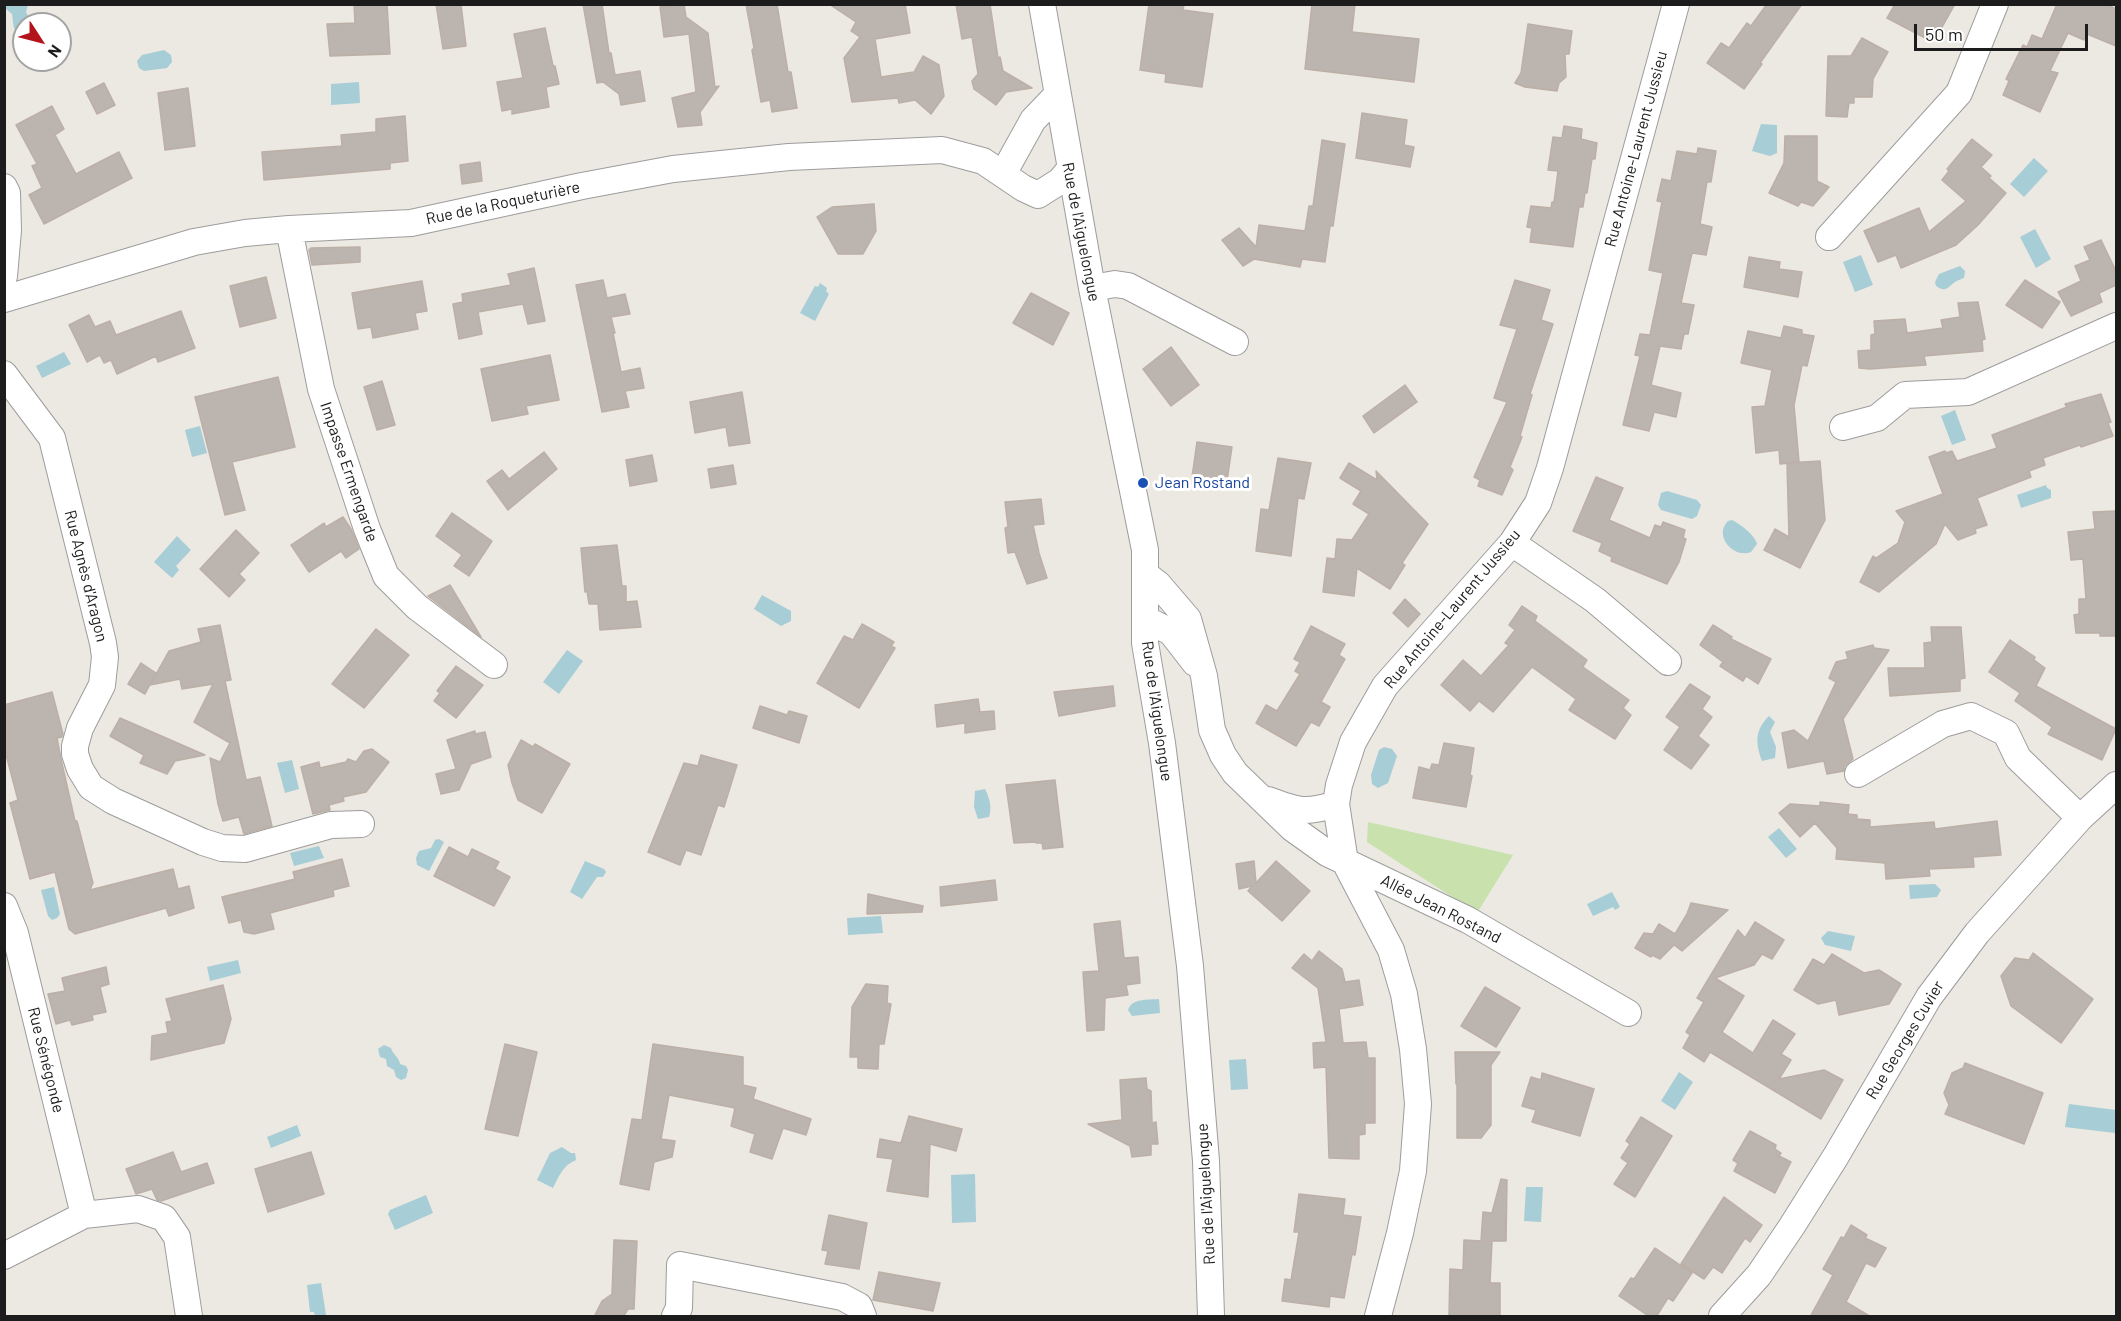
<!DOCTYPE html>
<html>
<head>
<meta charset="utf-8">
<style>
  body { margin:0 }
  #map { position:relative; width:2121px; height:1321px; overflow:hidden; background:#ece8e2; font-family:Barlow,sans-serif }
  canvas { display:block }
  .frame { position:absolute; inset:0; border:6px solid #1c1c1c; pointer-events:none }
  .north { position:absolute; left:12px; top:12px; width:60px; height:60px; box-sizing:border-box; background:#fff; border:2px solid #a4a4a4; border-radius:50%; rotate:126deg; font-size:16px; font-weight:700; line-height:24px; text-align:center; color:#1c1c1c }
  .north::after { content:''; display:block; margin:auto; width:21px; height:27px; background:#b3141b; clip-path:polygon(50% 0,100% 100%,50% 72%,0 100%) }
  .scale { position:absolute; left:1914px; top:24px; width:174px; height:27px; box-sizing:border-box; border:3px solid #1c1c1c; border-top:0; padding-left:8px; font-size:18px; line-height:21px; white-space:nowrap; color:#1c1c1c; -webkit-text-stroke:4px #fff; paint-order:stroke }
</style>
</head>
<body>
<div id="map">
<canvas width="2121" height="1321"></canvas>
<div class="frame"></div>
<div class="north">N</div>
<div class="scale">50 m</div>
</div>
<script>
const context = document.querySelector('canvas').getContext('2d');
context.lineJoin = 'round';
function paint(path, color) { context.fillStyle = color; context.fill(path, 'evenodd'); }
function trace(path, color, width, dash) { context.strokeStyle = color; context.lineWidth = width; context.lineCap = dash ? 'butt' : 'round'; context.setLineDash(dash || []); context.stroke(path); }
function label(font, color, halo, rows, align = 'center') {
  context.font = font + ' Barlow,sans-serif'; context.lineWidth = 6; context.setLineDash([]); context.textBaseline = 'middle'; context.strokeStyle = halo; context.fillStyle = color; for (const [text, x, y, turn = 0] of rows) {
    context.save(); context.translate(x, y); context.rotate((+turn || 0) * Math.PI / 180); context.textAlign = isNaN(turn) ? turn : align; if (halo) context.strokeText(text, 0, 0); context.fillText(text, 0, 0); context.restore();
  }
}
const grass = new Path2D(`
  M1368,822L1513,855L1477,913L1367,842Z`);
const water = new Path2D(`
  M5,5H28L26,12L32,24H24V34C11,32 14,24 12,14L6,9Z
  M164,50L171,55L172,62L167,68L144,71L139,68L137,61L142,55Z
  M359,82L360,103L331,105V84Z
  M1761,124L1777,125V153L1770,156L1752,151Z
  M2034,158L2048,171L2024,197L2010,184Z
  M2035,229L2051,259L2036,268L2020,237Z
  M1861,255L1873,285L1855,292L1843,262Z
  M1960,266L1965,271L1964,278C1961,279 1958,280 1955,282C1948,287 1946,293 1936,286L1935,282L1939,274Z
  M820,283L827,288L826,291L829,294L815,321L800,313L815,286L818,287Z
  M64,352L71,364L42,378L36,366Z
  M1955,410L1966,440L1952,445L1941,416Z
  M200,426L207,453L192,457L185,430Z
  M2046,485L2047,488L2051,490V498L2021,508L2017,495Z
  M1667,491L1697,500L1701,505L1697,516L1692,519L1661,510L1658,505L1661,493Z
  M1732,520C1740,524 1755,535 1757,544L1751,552C1734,559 1713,536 1728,521Z
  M177,536L191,550L176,566L179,570L172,578L154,562Z
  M762,595L791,611V621L781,626L754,609Z
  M567,650L583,661L559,694L543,682Z
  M1769,716L1775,722L1770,732L1776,747L1775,758L1762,761C1755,742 1755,730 1769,716Z
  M1384,747L1392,749L1397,756L1388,783L1378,788L1372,784L1371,775L1379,750Z
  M292,760L299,789L285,793L277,763Z
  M985,789C990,799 992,808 989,817L978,819L974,807L975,791Z
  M1779,828L1797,849L1786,858L1768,837Z
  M439,839L444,842L429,871L417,865L416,858L419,851L431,848L435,840Z
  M319,846L324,858L294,866L290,853Z
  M585,861L604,869L606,872L603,877H597L582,899L570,892Z
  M1935,884L1941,890L1937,897L1910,899L1909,885Z
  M54,887L60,914L57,918L52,920L48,916L41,890Z
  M1612,892L1620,907L1615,910L1613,907L1593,916L1587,904Z
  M881,916L883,933L848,935L847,918Z
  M1828,931L1855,936L1851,951L1825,945L1821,938Z
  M238,960L241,973L210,981L207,967Z
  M1159,999L1160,1013L1132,1016L1128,1010C1132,998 1148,1000 1159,999Z
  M384,1045L391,1048C393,1055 399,1057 400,1064L406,1066L408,1070L406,1078L401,1080L396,1077L394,1070L387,1066L386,1059L380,1057L378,1049Z
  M1246,1059L1248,1089L1231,1090L1229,1060Z
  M1679,1072L1693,1082L1675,1110L1661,1101Z
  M2069,1104L2116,1110L2115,1133L2065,1127Z
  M297,1125L301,1136L271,1148L267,1137Z
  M562,1147L571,1153H575L576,1160C563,1165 559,1176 553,1188L537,1180L550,1153Z
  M975,1174L976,1222L952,1223L951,1175Z
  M1526,1187H1543L1541,1222L1524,1221Z
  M426,1195L433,1213L395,1230L388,1214L390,1210Z
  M321,1283L326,1315L315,1316L314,1312H310L307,1285Z`);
const building = new Path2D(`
  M354,4H387L390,54L330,56L327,24L355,23Z
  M436,4H461L466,46L443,49Z
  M583,4H602L609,53H611L615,75L640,71L645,101L621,105L619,94L603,82L597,83Z
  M684,4L686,17L708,33L715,87L719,86L700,112L702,125L678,127L672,98L696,92L689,34L664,37L660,7Z
  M746,4H777L788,72H791L797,108L772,112L770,100L761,102L752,50L754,48Z
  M829,4H905L910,33L875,39L881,77L914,72L923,56L939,65L944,96L931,114L915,100L899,103L898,98L852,102L844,58L860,37L851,31L856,22Z
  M956,4H990L998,58L1000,57L1003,71L1032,88L1006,92L996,105L974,89L972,81L978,74L972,37L962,39Z
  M1149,4H1184L1183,10L1213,14L1202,87L1165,82L1166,74L1140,70Z
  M1312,4H1355L1352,32L1419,39L1414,82L1305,69Z
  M1767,4H1802L1760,63L1762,64L1744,89L1707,63L1721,43L1729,48L1747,23L1751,26Z
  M1895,4H1955L1941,29L1937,27L1929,40L1887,18Z
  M2057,4H2106L2116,9V46L2087,34L2084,40L2068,33L2050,71L2058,73L2040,112L2003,95L2009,81L2006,79L2023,45L2027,47L2032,35L2042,39Z
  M1528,24L1572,31L1569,54H1565L1566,77L1559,83L1557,91L1525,87L1515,83L1521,73Z
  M545,28L553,66H555L559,84L546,87L549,107L512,114V109L502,111L497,82L523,78L514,34Z
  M1862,38L1888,52L1873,79L1872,97H1854V103H1849L1847,117L1826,116L1828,56H1851Z
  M104,83L115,105L97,114L86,92Z
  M188,88L195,146L165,150L158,93Z
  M52,106L64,129L55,135L76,174L119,152L132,178L44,224L29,195L42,188L32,166L37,164L16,125Z
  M1362,113L1407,120L1404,145L1414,147L1410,167L1356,158Z
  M405,116L408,161L390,163V169L264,180L262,152L342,146L341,135L376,132V119Z
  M1564,126L1582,129L1581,139L1597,143L1595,159H1592L1587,193H1585L1583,207H1579L1573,247L1530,242L1532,228L1527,227L1531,206L1551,208L1552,202H1554L1558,171L1548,170L1553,137L1562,138Z
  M1785,136H1817V181L1829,187L1813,206L1801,202L1798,206L1769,193L1784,163Z
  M1972,139L1992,155L1981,167L1991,176L1989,178L2006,193L1978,225L1956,245L1901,268L1896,255L1878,262L1864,231L1919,208L1929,232L1966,201L1942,180L1949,171L1947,169Z
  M1322,140L1345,144L1333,226H1330L1325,262L1302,259L1300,267L1254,259L1243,266L1222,240L1239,228L1256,247L1259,225L1305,231L1309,206H1313Z
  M1698,148L1716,151L1711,182H1707L1700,224L1712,227L1706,255L1692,253L1681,303L1694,305L1688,334H1684L1681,349L1660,346L1651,385L1681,393L1676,417L1654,412L1649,431L1623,425L1640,356L1635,355L1640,334L1650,335L1663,273L1649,270L1662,202L1657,201L1662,179L1671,181L1677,151L1697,154Z
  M480,162L482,181L462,184L460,165Z
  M874,204L876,231L863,254H838L817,217L832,207Z
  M2101,240L2116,271V285L2099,293L2102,302L2071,316L2058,292L2081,281L2075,266L2090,260L2084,247Z
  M360,247V262L312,265L309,250L311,248Z
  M1749,257L1780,262L1779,269L1802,272L1798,297L1744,287Z
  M534,268L545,321L528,324L523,304L478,312L482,334L459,339L453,304L463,302L462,294L511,285L508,274Z
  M266,277L276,318L240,327L230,286Z
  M603,280L607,298L625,294L630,314L611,317L615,333H613L621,372L640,368L644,388L625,391L629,407L602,412L576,285Z
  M1515,280L1550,290L1541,320L1553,324L1530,394L1532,395L1520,436L1522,437L1510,467L1513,470L1502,495L1478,486L1480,480L1474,477L1507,402L1494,398L1517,329L1500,325Z
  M2025,280L2060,302L2042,328L2006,305Z
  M422,281L427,311L415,313L418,329L373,338L371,327L358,329L352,293Z
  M1031,293L1069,313L1053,345L1013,323Z
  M1978,302L1985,339L1982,340L1983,351L1924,356L1926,365L1870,369L1859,368L1858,351L1871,350V335L1875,334L1874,321L1905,319L1907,333L1943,328L1941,320L1960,317L1958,303Z
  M181,311L195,348L158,362L156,356L117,374L111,360L104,363L100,355L87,362L69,325L89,315L95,327L110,321L116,335Z
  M1784,326L1802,330V334L1814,336L1807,366L1802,365L1794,405L1799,462L1780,464L1779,450L1756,453L1752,407L1765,406L1772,370L1741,363L1748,331L1781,338Z
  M1171,347L1199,385L1171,406L1143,369Z
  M550,355L559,400L526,406L528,414L492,421L481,369Z
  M278,377L295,447L232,462L245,510L225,515L195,397Z
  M382,381L395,425L377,430L364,387Z
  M1405,385L1417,402L1374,433L1363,416Z
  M742,392L750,443L729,446L726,427L695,433L690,402Z
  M2101,394L2111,422L2108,423L2113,436L2081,447L2080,445L2043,458L2045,465L2029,471L2031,477L1977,498L1987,525L1975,529L1976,533L1958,540L1945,524L1936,544L1879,592L1860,582L1873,556L1876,558L1898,543L1905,522L1896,511L1943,494L1929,457L1945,451L1946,453L1952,451L1957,461L1997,448L1992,435L2067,407L2065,404Z
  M1197,442L1232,447L1226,488L1191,484Z
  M544,452L557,469L508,510L487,481L502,470L509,479Z
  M652,455L657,481L630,486L626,460Z
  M1278,458L1311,463L1304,499L1298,498L1291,556L1256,551L1261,509L1269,510Z
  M1820,461L1825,520L1800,568L1764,550L1775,529L1789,537L1787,463Z
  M1349,463L1377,480L1376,471L1428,524L1402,563L1405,565L1390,589L1357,568L1354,596L1323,592L1327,558L1335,559L1337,539L1352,540L1369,514L1353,504L1361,491L1340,478Z
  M733,465L736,484L711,488L708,469Z
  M1596,477L1623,488L1609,520L1650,538L1655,525L1661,527L1663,522L1685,530L1683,538L1686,539L1679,562L1667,584L1611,561L1612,557L1599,551L1602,543L1573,531Z
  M1041,499L1044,524L1033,525L1039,553L1047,578L1027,584L1015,552L1008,553L1005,528L1008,527L1005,502Z
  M2116,511V636H2100V633H2076L2074,615L2079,614V599H2086L2083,559L2071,560L2068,532L2095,529L2093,512Z
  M452,513L492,541L469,576L454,566L462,555L436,536Z
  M343,517L351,529L359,549L346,558L341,551L309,572L291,545L324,523L326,527Z
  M236,530L259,553L239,574L245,580L229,597L200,569Z
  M617,545L622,586H626V602L637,601L641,627L600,630L598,604H589L587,591L585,592L581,548Z
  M450,585L481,637L428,596Z
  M1405,599L1420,614L1408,627L1393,613Z
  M1522,606L1537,616L1535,621L1587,660L1583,667L1629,700L1623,708L1631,715L1615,739L1569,710L1576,699L1532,667L1493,712L1479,701L1470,711L1441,685L1463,660L1481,676L1509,645L1505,643L1515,630L1509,625Z
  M862,624L894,642L891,646L895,648L859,708L817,683L844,636L853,640Z
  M220,625L231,680L225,681L246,780L260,777L272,826L244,834L239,817L223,821L218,804L210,758L220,762L230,743L194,722L213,684L182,689L180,679L150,685L169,651L201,642L198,629Z
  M1713,625L1732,637L1731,639L1771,659L1758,684L1746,676L1743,681L1720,666L1723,662L1700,645Z
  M1311,626L1345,644L1339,655L1345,659L1321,702L1330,707L1319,726L1311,722L1296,746L1256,723L1266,705L1277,711L1300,674L1295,671L1300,662L1294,659Z
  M1931,627H1961L1965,678L1960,679V691L1890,696L1888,668H1925L1924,643L1932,642Z
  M376,629L409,655L364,708L332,684Z
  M2010,640L2035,657L2034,660L2045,668L2036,686L2116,729L2102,760L2048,734L2052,727L2015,701L2020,693L1989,672Z
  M1873,645L1874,648L1889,650L1843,719L1853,759L1845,766L1844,771L1827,774L1824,761L1788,768L1782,733L1794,730L1808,741L1836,682L1829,678L1836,662L1848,659L1846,652Z
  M141,663L156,673L145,694L128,684Z
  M456,666L483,685L456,718L434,701L440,693L437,691Z
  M1690,684L1710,697L1702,709L1712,717L1698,736L1709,745L1691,769L1664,750L1680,727L1666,717Z
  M1113,686L1115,706L1059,716L1054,692Z
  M52,692L63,734L62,737L57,738L61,759L75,821H77L93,883L90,890L173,869L178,889L189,886L194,908L169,916L166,908L75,934L69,929L55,872L30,879L10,803L18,800L4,747V705Z
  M978,699L980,712L994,711L995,729L965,733V723L937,727L935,705Z
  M760,706L787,715L789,711L807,716L799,743L753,728Z
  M120,718L205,755L175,761L167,774L140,763L144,755L110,736Z
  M475,731V734L485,732L491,757L471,764L459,790L441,794L436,774L456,769L447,740Z
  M521,740L533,747L535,744L570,764L542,813L518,800L512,783L508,765Z
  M1444,743L1474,748L1470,775L1472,776L1466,807L1413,798L1419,767L1430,770L1432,764L1439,765Z
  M372,749L389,762L366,792L343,797L344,801L329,805L330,810L313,814L301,767L319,762L320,768L346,762L348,759L356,762L364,751Z
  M701,755L737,765L724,807L718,805L701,855L686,850L680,865L648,852L684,763L698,766Z
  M1055,780L1063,847L1043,849L1042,843H1036V842L1014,843L1006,785Z
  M1820,802L1849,805L1848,814L1857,815V819L1870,820V827L1934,822L1935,829L1997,821L2001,855L1973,857L1974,867L1929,869L1930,876L1886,879L1885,863L1836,859L1837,848L1815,823L1800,837L1779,813L1790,804L1820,806Z
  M449,847L468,857L472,849L499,862L495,869L510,877L494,906L434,876Z
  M342,859L349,886L333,890L334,896L270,913L274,929L254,934L244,932L241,920L229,923L222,897L295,879L293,872Z
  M1254,861L1256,883L1276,861L1310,891L1282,921L1248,891L1252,886L1239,889L1236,864Z
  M995,880L997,900L941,906L940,887Z
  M868,894L923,906L922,912L867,914Z
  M1691,903L1728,910L1682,951L1674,945L1660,959L1652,955L1651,957L1635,948L1644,933L1653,934L1659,924L1675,934L1687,914Z
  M1120,921L1124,958L1138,957L1140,983L1126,985L1128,995L1105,998L1104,1030L1087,1031L1083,972L1099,971L1094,924Z
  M1755,922L1784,940L1772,959L1762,954L1754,965L1715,978L1744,996L1722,1032L1753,1053L1773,1020L1795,1034L1781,1054L1791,1060L1779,1079L1824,1070L1843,1080L1821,1119L1710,1052L1704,1062L1683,1048L1690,1035L1686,1032L1704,1002L1697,998L1738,930L1745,938Z
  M1319,951L1342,969L1345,982L1359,980L1363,1005L1339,1009L1343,1043L1366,1042L1368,1058H1375V1123H1365V1134L1359,1135V1159L1329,1158L1326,1067L1314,1068L1313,1043L1326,1042L1318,988L1292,968L1304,954L1312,961Z
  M2033,953L2093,999L2061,1043L2011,1006L2001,976L2015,958L2029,960Z
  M1832,954L1864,973L1879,970L1901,984L1889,1004L1839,1015L1836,1000L1818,1004L1794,990L1813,959L1824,965Z
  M106,967L109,984L100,987L106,1012L92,1015L93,1020L72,1025L70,1020L56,1024L48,994L65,991L62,978Z
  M866,984L888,986L887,1003L891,1004L884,1044H879L878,1069L858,1068V1057H850L852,1007Z
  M223,985L231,1019L224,1043L151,1060L152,1036L168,1033L166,1022L172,1021L166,999Z
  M1485,987L1520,1008L1496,1047L1461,1026Z
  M505,1044L537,1052L518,1136L485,1129Z
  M653,1044L743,1057V1085L756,1088L753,1099L811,1119L806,1135L783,1128L772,1159L750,1152L755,1134L731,1126L735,1108L669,1095L661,1139L675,1141L672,1157L654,1162L649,1190L620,1184L632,1119L642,1120Z
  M1455,1052H1500L1491,1065V1125L1481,1138H1457V1084H1456Z
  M1965,1063L2043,1093L2024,1144L1945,1114L1949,1105L1944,1093L1952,1073L1963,1068Z
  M1542,1073L1594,1089L1580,1136L1532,1122L1536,1110L1522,1106L1531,1077L1541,1080Z
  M1146,1078L1147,1089L1151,1091L1152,1123L1156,1122L1158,1144H1151V1155L1132,1157L1130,1146L1088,1124L1122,1120L1120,1080Z
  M909,1116L962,1129L956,1151L930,1144L928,1197L887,1191L893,1159L877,1157L880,1139L901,1143Z
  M1641,1117L1672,1136L1635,1197L1614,1184L1628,1163L1621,1158L1630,1144L1626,1141Z
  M1750,1131L1776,1145L1775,1149L1781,1153L1779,1156L1791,1162L1775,1193L1734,1171L1738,1163L1733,1160Z
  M173,1152L181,1172L207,1163L214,1183L161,1201L157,1200L152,1189L136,1194L126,1169Z
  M311,1152L324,1194L268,1212L255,1169Z
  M1501,1179L1507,1180L1506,1241H1492L1490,1283H1500V1317H1449L1450,1269L1463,1270L1464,1240L1481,1241L1483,1212L1492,1213Z
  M1299,1194L1345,1199L1343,1215L1361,1217L1355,1255L1352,1254L1344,1298L1330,1296L1329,1307L1282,1301L1285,1279L1291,1280L1299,1232H1294Z
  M1724,1197L1762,1225L1750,1242L1745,1238L1722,1273L1713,1267L1704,1279L1681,1264Z
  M829,1215L867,1223L859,1269L825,1264L828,1251L822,1250Z
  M1851,1225L1867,1235L1865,1238L1886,1248L1875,1267L1866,1263L1846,1302L1871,1317H1810L1833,1275L1823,1269L1841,1237L1844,1238Z
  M614,1240L637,1241L634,1309H628L623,1317H594L602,1301L612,1294Z
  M1655,1248L1692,1273L1673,1301L1668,1298L1656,1317H1650L1619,1296L1631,1278L1634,1279Z
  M879,1272L940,1283L933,1311L873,1300Z`);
const street = new Path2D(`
  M1042,4L1092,288L1145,550V643L1162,743L1190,966L1206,1161L1211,1316
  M1003,174L1033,120L1057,95
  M4,187L7,193L8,230L4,276
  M289,229L321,389L367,529L386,576L417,607L494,665
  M1829,237L1959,93L1995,4
  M1092,288L1115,284L1128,286L1235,342
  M4,299L194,242L245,233L289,229L411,223L582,186L673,169L789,157L942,150L983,161L1023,188L1038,195L1060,181L1070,169
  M4,374L52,438L103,643L105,657L102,685L80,728L75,746V754L80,769L91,787L113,801L203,842L222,848L245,849L331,825L361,824
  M1843,427L1877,418L1905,395L1968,392L2116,326
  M1512,543L1595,600L1668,662
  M1145,574L1158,584L1188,619L1204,676L1212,730L1223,755L1235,773L1292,828L1327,853L1468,920L1628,1013
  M1145,619L1171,632L1195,663
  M1858,774L1943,724L1971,716L2006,733L2018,758L2080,818
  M1268,800C1298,811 1305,814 1336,804
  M4,906L15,933L84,1215
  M4,1256L84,1215L138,1209L164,1218L177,1237L189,1316
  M675,1316L679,1308L680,1265L842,1297L859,1306L863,1316
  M1378,1316L1400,1233L1413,1171L1418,1104L1413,1049L1404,994L1391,950L1345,862L1336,804L1339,785L1353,742L1385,686L1512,543L1538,503L1550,468L1676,4
  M1722,1316L1759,1275L1792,1226L1836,1156L1929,997L1977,933L2080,818L2116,785`);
const markers = [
  [1143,483,6,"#1a4fb4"]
];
const streetNames = [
  ["Rue Antoine-Laurent Jussieu",1636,149,-75],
  ["Rue de la Roqueturière",503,203,-12],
  ["Rue de l'Aiguelongue",1081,232,79],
  ["Impasse Ermengarde",349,472,71],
  ["Rue Agnès d'Aragon",86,576,76],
  ["Rue Antoine-Laurent Jussieu",1452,609,-50],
  ["Rue de l'Aiguelongue",1157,711,82],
  ["Allée Jean Rostand",1441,909,27],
  ["Rue Georges Cuvier",1905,1040,-59],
  ["Rue Sénégonde",46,1060,76],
  ["Rue de l'Aiguelongue",1206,1194,-93]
];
const transitNames = [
  ["Jean Rostand",1155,483]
];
paint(grass, '#c9e2ad');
paint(water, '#a7cdd6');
paint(building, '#bcb4af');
trace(building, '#bcafa6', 1.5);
trace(street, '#9d9d9d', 28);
trace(street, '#fff', 26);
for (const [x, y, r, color] of markers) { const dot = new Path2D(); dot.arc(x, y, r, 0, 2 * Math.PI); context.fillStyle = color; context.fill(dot); trace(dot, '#fff', 2); }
label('16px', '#1c1c1c', '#fff', streetNames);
label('16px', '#164399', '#fff', transitNames, 'left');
</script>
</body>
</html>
